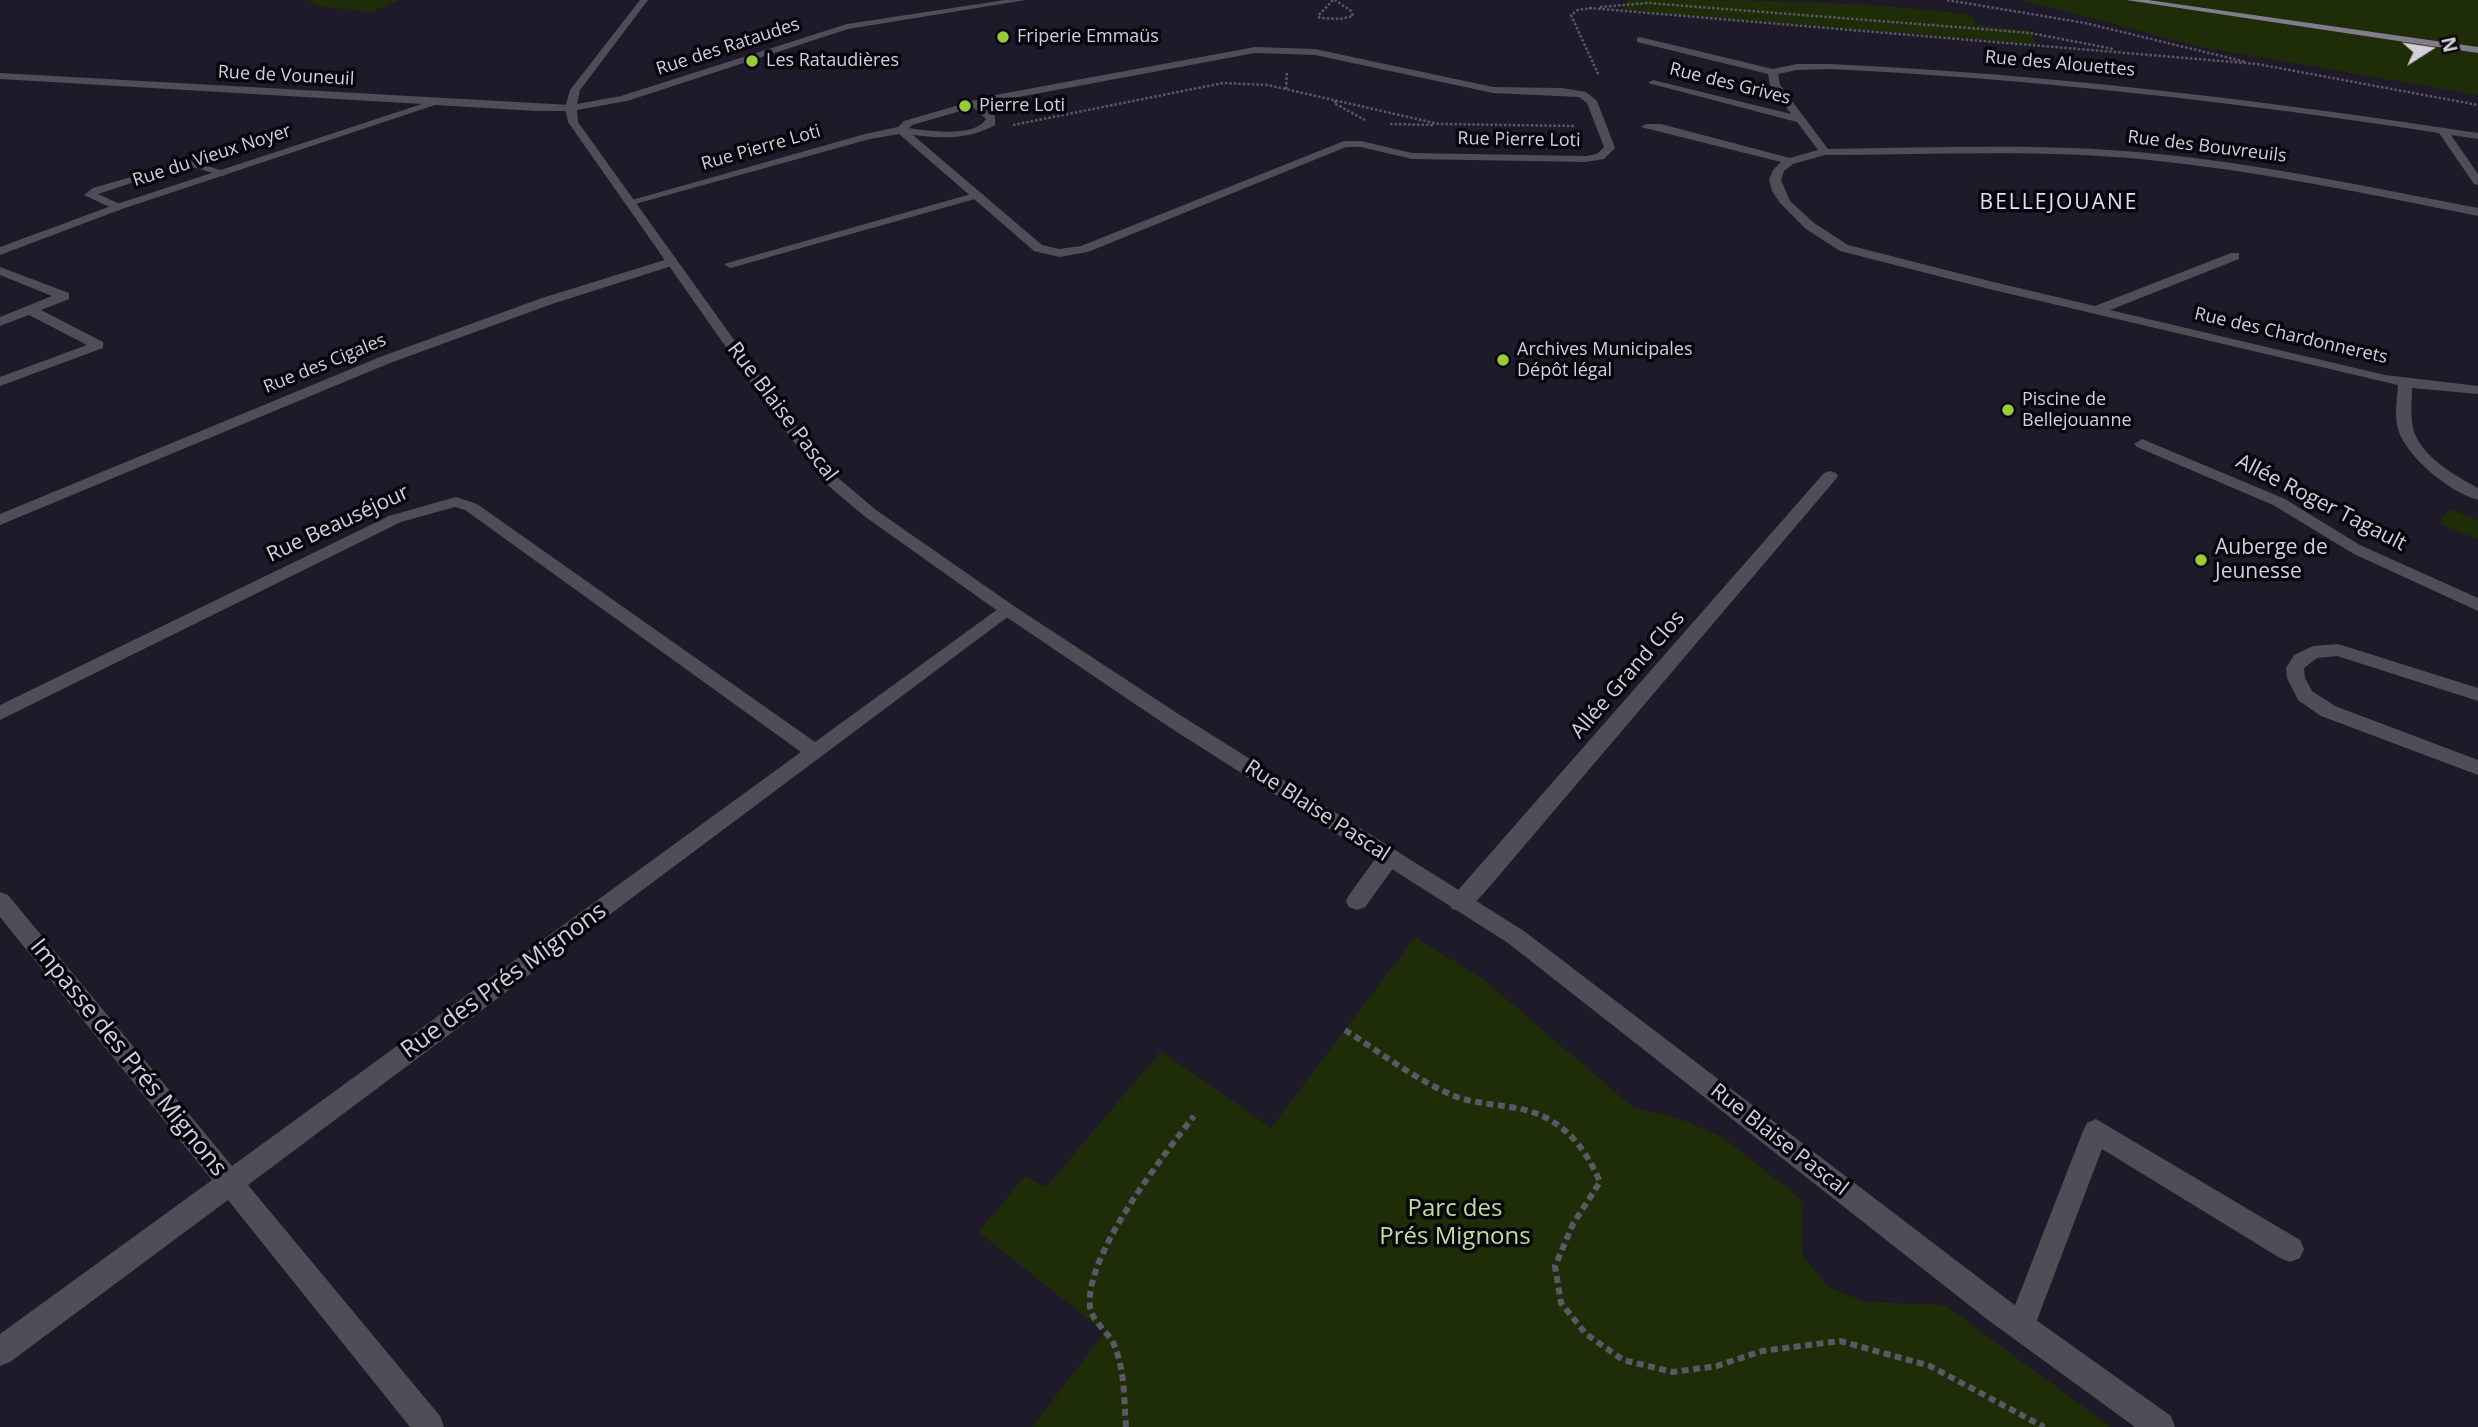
<!DOCTYPE html>
<html>
<head>
<meta charset="utf-8">
<style>
  body { margin:0 }
  #map { position:relative; width:2478px; height:1427px; overflow:hidden; background:#1f1a2a; font-family:"Open Sans",sans-serif }
  canvas { display:block }
  .north { position:absolute; left:2394px; top:14px; width:70px; height:70px; -webkit-text-stroke:5px #08060d; paint-order:stroke; rotate:78deg; font-size:19px; font-weight:700; line-height:28px; text-align:center; color:#d2cfda }
  .north::after { content:''; display:block; margin:auto; width:24px; height:32px; background:#d2cfda; clip-path:polygon(50% 0,100% 100%,50% 72%,0 100%) }
</style>
</head>
<body>
<div id="map">
<canvas width="2478" height="1427"></canvas>
<div class="north">N</div>
</div>
<script>
const context = document.querySelector('canvas').getContext('2d');
context.lineJoin = 'round';
function paint(path, color) { context.fillStyle = color; context.fill(path, 'evenodd'); }
function trace(path, color, width, dash) { context.strokeStyle = color; context.lineWidth = width; context.lineCap = dash ? 'butt' : 'round'; context.setLineDash(dash || []); context.stroke(path); }
function label(font, color, halo, rows, align = 'center') {
  context.font = font + ' "Open Sans",sans-serif'; context.lineWidth = 7; context.setLineDash([]); context.textBaseline = 'middle'; context.strokeStyle = halo; context.fillStyle = color; for (const [text, x, y, turn = 0] of rows) {
    context.save(); context.translate(x, y); context.rotate((+turn || 0) * Math.PI / 180); context.textAlign = isNaN(turn) ? turn : align; if (halo) context.strokeText(text, 0, 0); context.fillText(text, 0, 0); context.restore();
  }
}
const green = new Path2D(`
  M306,0H400L371,12L324,7Z
  M1627,0C1742,0 1857,0 1971,15L1976,25L2029,31L2036,44L1623,10Z
  M2022,0H2478V95L2201,47Z
  M2449,509L2478,520V539L2439,524Z
  M1415,937L1484,980L1634,1108L1678,1118L1724,1138L1801,1199L1803,1256L1829,1288L1866,1302L1945,1305L2111,1427H1032L1105,1332L978,1232L1025,1176L1046,1187L1161,1051L1271,1128Z`);
const pathFar1 = new Path2D(`
  M1333,0L1318,16L1320,18L1340,19L1353,16L1351,11L1335,0
  M1947,0L2085,23L2246,62
  M1600,7L1648,3L1982,29L2030,33L2114,49
  M1589,8L2257,64L2478,105
  M1592,8L1578,10L1571,15L1599,76
  M1286,89L1287,72
  M1336,101L1334,103L1365,120
  M1390,124L1434,125
  M1013,125L1223,83L1268,85L1439,124L1574,126`);
const path = new Path2D(`
  M1345,1030C1381,1053 1417,1081 1457,1097C1474,1103 1492,1104 1510,1107C1556,1113 1582,1140 1600,1182L1573,1224L1555,1266L1561,1303L1586,1334L1623,1360L1673,1372L1717,1366L1762,1351L1840,1341L1930,1366L2044,1427
  M1126,1427C1124,1401 1125,1372 1115,1347C1110,1333 1092,1322 1090,1307C1084,1256 1163,1156 1194,1116`);
const service = new Path2D(`
  M973,100L995,116V125C965,142 933,138 901,133L896,130L901,127C922,130 974,139 986,119L968,103Z
  M189,160L229,173L223,176L189,166L180,167L98,194L122,205L124,207L118,211L84,195L93,188Z
  M978,192L984,195L982,197L734,267L730,268L724,264Z
  M2142,439L2285,499L2368,550L2360,555L2354,554L2273,505L2137,447L2134,444Z
  M2338,644L2478,688V701L2337,656L2317,658L2304,668L2305,678L2312,691L2335,706L2478,760V775L2321,716L2298,700L2287,678L2286,668L2294,655L2313,646Z
  M1389,849L1397,851L1400,857L1397,863L1365,907L1357,910L1349,907L1346,901L1349,895L1381,851Z`);
const minor = new Path2D(`
  M1640,37L1773,69L1797,64H1829C2047,74 2262,100 2478,133V139L2451,135L2478,174V185L2474,184L2439,133C2237,102 2034,79 1829,69L1797,70L1778,74L1780,85L1828,149C1934,148 2042,143 2147,153C2259,163 2368,187 2478,208V216C2368,194 2260,171 2149,160C2042,149 1932,155 1825,155L1793,164L1784,171L1781,180L1790,201L1814,223L1848,245L1989,281L2095,306L2231,253H2239V259L2110,310L2385,375L2478,386V394L2412,388C2412,401 2410,415 2413,428C2420,456 2454,475 2478,488V500C2451,493 2406,457 2398,429C2394,416 2397,399 2398,385L1989,289L1840,251L1806,229L1780,203L1772,191L1769,180L1773,170L1781,162L1641,127L1646,124H1661L1790,158L1818,150L1797,122L1648,83L1653,80L1791,114L1770,85L1768,74L1637,42V38Z
  M1255,47L1315,49L1493,87L1562,88L1586,92L1597,101L1615,148L1604,159L1586,162L1412,159L1361,147H1346L1088,252L1059,257L1034,251L899,134L870,139L635,204L625,202L865,134L898,127L904,121L990,96ZM1255,53L1315,55L1493,93L1579,97L1587,103L1604,147L1597,154L1586,156L1412,153L1361,141H1344L1081,246L1059,249L1042,245L907,130L912,125L992,102Z
  M0,73L570,105L575,108L570,111H537L435,105L122,209L0,255V247L114,205L422,104L0,79Z
  M671,258L675,259V265L552,304L390,363L0,525V514L380,357L542,298Z
  M0,267L69,293V299L41,310L103,342V348L0,386V377L87,345L29,315L0,326V317L52,296L0,275Z
  M1830,471L1836,473L1838,476L1836,479L1485,892C1475,902 1467,914 1452,909L1449,903L1452,897L1824,473Z
  M456,497L477,504L815,742L1002,606L1008,604L1017,610L248,1185L440,1416L444,1427H410L228,1200L10,1362L0,1366V1334L212,1180L0,917V892L8,895L232,1166L801,752L465,510L455,507L401,522L0,720V705L389,516Z
  M2360,545L2478,598V611L2354,554L2352,550Z
  M2096,1119L2300,1240L2304,1249L2300,1258L2290,1262L2280,1258L2102,1149L2031,1336L2021,1340L2011,1336L2007,1326L2083,1131L2087,1123Z`);
const tertiary = new Path2D(`
  M640,0H648L580,90L577,104L621,96L847,24L1005,0H1026L848,29L627,101L577,110L578,122L785,411L837,477L876,510L1014,606L1180,715L1524,931L2008,1300L2171,1416L2175,1427H2135L1988,1320L1508,943L1166,725L1002,614L864,516L825,483L775,417L568,122L565,108L570,90Z`);
const primary = new Path2D(`
  M2126,0H2148L2478,47V53Z`);
const markers = [
  [1003,37,7,"#98cb37"],
  [752,61,7,"#98cb37"],
  [965,106,7,"#98cb37"],
  [1503,360,7,"#98cb37"],
  [2008,410,7,"#98cb37"],
  [2201,560,7,"#98cb37"]
];
const farPoinames = [
  ["Friperie Emmaüs",1017,37],
  ["Les Rataudières",766,61],
  ["Pierre Loti",979,106],
  ["Archives Municipales",1517,350],
  ["Dépôt légal",1517,371],
  ["Piscine de",2022,400],
  ["Bellejouanne",2022,421]
];
const farStreetnames = [
  ["Rue des Rataudes",728,47,-18],
  ["Rue des Alouettes",2060,64,5],
  ["Rue de Vouneuil",286,76,3],
  ["Rue des Grives",1730,84,14],
  ["Rue Pierre Loti",1519,140,1],
  ["Rue des Bouvreuils",2207,147,7],
  ["Rue Pierre Loti",761,148,-16],
  ["Rue du Vieux Noyer",212,156,-18],
  ["Rue des Chardonnerets",2291,336,13],
  ["Rue des Cigales",325,364,-22]
];
const farQuarternames = [
  ["BELLEJOUANE",2059,203]
];
const streetNames = [
  ["Rue Blaise Pascal",782,412,53],
  ["Allée Roger Tagault",2321,503,27],
  ["Rue Beauséjour",338,524,-25],
  ["Allée Grand Clos",1628,675,-49],
  ["Rue Blaise Pascal",1317,811,33],
  ["Rue Blaise Pascal",1779,1140,38]
];
const poiNames = [
  ["Auberge de",2215,548],
  ["Jeunesse",2215,572]
];
const nearStreetnames = [
  ["Rue des Prés Mignons",504,981,-36],
  ["Impasse des Prés Mignons",128,1058,51]
];
const nearParknames = [
  ["Parc des",1455,1209],
  ["Prés Mignons",1455,1237]
];
paint(green, '#1f2c08');
trace(pathFar1, '#5b5765', 2.5, [2.5, 2]);
trace(path, '#5b5765', 6, [7, 4.5]);
paint(service, '#4f4d55');
paint(minor, '#4f4d55');
paint(tertiary, '#4f4d55');
paint(primary, '#817d8e');
for (const [x, y, r, color] of markers) { const dot = new Path2D(); dot.arc(x, y, r, 0, 2 * Math.PI); context.fillStyle = color; context.fill(dot); trace(dot, '#08060d', 2.5); }
label('18px', '#d2cfda', '#08060d', farPoinames, 'left');
label('18px', '#d2cfda', '#08060d', farStreetnames);
context.letterSpacing = '2px';
label('21px', '#e3ddf3', '#08060d', farQuarternames);
context.letterSpacing = '0px';
label('21px', '#d2cfda', '#08060d', streetNames);
label('21px', '#d2cfda', '#08060d', poiNames, 'left');
label('24px', '#d2cfda', '#08060d', nearStreetnames);
label('24px', '#c0dd9a', '#08060d', nearParknames);
</script>
</body>
</html>
